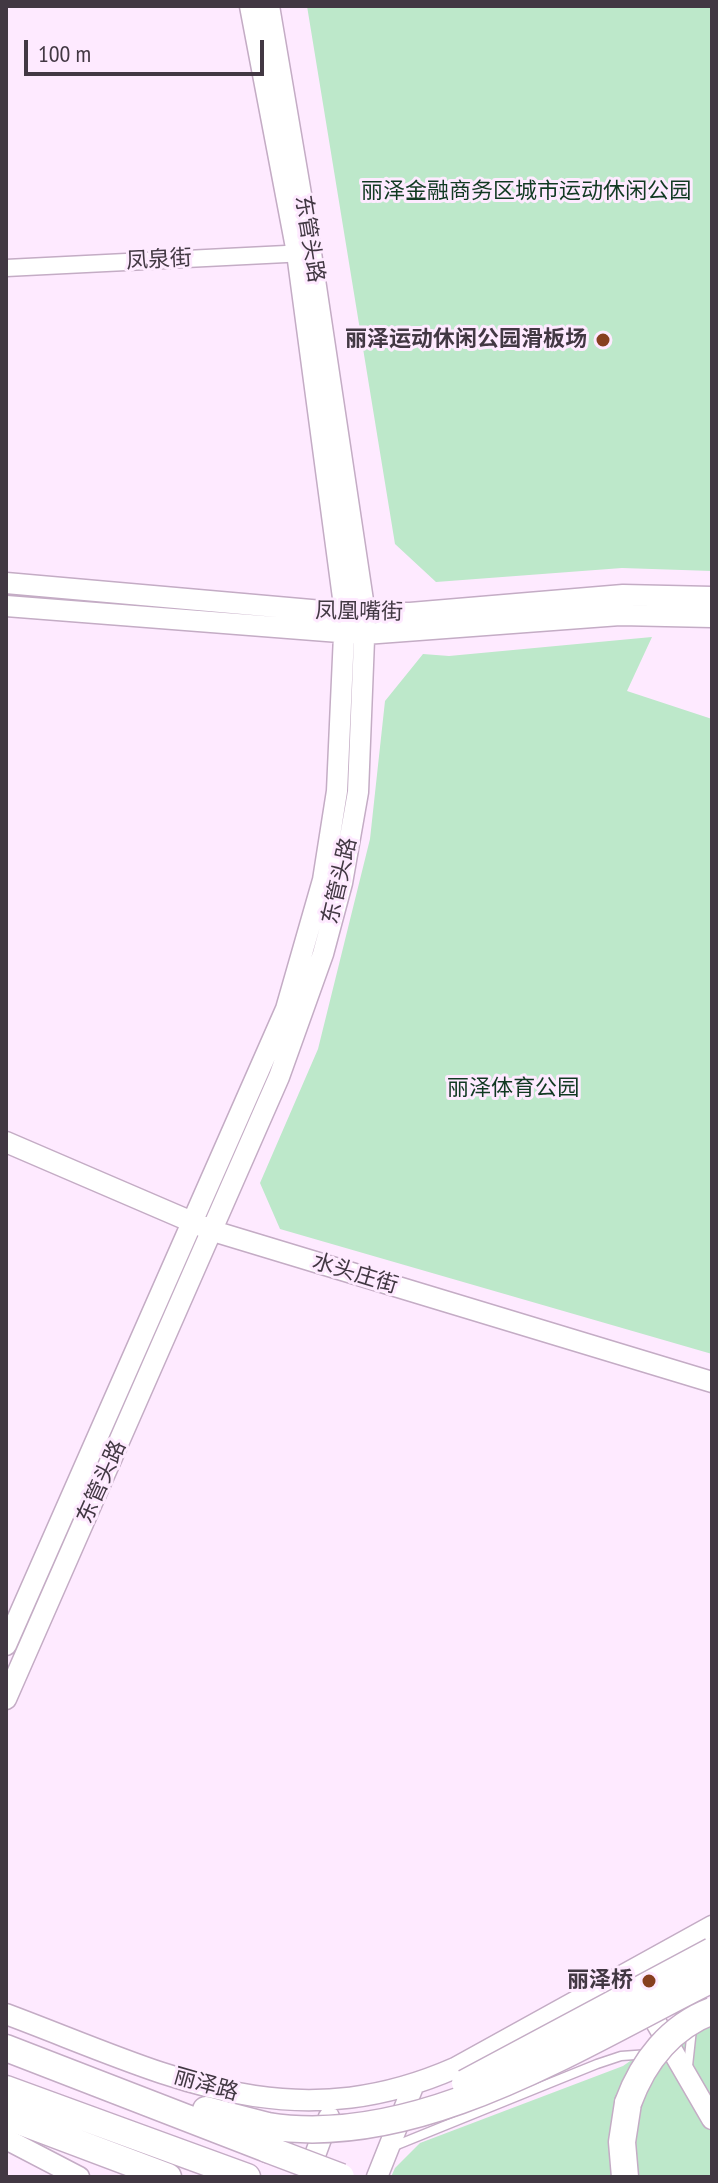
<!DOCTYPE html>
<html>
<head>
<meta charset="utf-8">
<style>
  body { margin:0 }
  #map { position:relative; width:718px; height:2183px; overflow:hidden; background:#feeaff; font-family:"PT Sans Narrow",sans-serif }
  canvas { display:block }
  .frame { position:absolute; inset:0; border:8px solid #423843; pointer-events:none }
  .scale { position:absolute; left:24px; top:40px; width:240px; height:36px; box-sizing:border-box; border:4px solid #423843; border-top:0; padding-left:10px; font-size:24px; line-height:28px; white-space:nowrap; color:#423843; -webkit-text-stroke:6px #feeaff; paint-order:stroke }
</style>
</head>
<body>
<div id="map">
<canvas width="718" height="2183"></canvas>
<div class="frame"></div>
<div class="scale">100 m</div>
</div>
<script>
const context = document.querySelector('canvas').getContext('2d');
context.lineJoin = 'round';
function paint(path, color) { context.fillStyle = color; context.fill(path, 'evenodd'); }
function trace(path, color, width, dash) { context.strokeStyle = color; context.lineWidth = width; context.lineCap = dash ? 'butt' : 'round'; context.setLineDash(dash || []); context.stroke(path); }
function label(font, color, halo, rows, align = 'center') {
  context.font = font + ' "PT Sans Narrow","Noto Sans SC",sans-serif'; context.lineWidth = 6; context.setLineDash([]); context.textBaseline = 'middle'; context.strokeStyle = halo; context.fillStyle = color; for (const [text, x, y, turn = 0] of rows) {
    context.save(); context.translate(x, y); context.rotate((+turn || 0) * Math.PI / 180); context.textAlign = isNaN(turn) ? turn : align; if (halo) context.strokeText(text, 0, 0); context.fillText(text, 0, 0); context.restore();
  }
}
const green = new Path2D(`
  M307,6H712V571L622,568L436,582L395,544Z
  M652,637L627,691L712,719V1354L280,1229L260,1183L318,1049L370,839L385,701L423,654L449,656Z
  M712,2004V2177H391L395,2168L420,2143L623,2066Z`);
const service = new Path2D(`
  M675,2001L692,2029L688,2066
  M392,2147L597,2064L621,2056L649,2054`);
const minor = new Path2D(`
  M6,268L306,253`);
const tertiary = new Path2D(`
  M6,583L345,613H410L623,595L712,597
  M6,606L365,634L620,615L712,617
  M6,1142L213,1231L712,1382
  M6,1645L286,1009L323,880L337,791L345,613L297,253L250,6
  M6,1699L279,1077L323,954L342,883L358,792L365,614L311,253L269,6
  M643,2000L712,2119
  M6,2014C164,2073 286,2142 455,2068L712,1926
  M6,2139L79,2177
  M307,2177L329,2117
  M377,2177L414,2084`);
const trunk = new Path2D(`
  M6,2048L267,2149
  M6,2089L247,2177
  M206,2110L268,2126
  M6,2116L168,2177
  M625,2177L622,2142L628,2103`);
const trunkBridge = new Path2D(`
  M465,2083L712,1951
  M628,2103C643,2062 670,2027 712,2011
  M268,2126C419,2150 581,2044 712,1979
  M267,2149L341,2177`);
const markers = [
  [603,340,8,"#873f1f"],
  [649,1981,8,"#873f1f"]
];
const parkNames = [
  ["丽泽金融商务区城市运动休闲公园",526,192],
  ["丽泽体育公园",513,1089]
];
const streetNames = [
  ["东管头路",309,239,81],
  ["凤泉街",159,260,-3],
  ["凤凰嘴街",359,612,1],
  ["东管头路",340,881,-77],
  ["水头庄街",355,1274,17],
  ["东管头路",102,1482,-66],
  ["丽泽路",206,2085,16]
];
const poiNames = [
  ["丽泽运动休闲公园滑板场",587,340],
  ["丽泽桥",633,1981]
];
paint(green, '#bde8ca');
trace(service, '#c4acc5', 11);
trace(minor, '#c4acc5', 19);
trace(tertiary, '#c4acc5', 23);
trace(trunk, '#c4acc5', 29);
trace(service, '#fff', 8);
trace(minor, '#fff', 16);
trace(tertiary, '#fff', 20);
trace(trunk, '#fff', 26);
trace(trunkBridge, '#c4acc5', 29, []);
trace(trunkBridge, '#fff', 26);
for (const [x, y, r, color] of markers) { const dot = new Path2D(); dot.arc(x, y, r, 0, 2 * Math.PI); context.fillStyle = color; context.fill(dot); trace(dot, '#feeaff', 3); }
label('22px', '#113922', '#feeaff', parkNames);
label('22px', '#423843', '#feeaff', streetNames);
label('bold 22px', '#423843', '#feeaff', poiNames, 'right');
</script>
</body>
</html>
